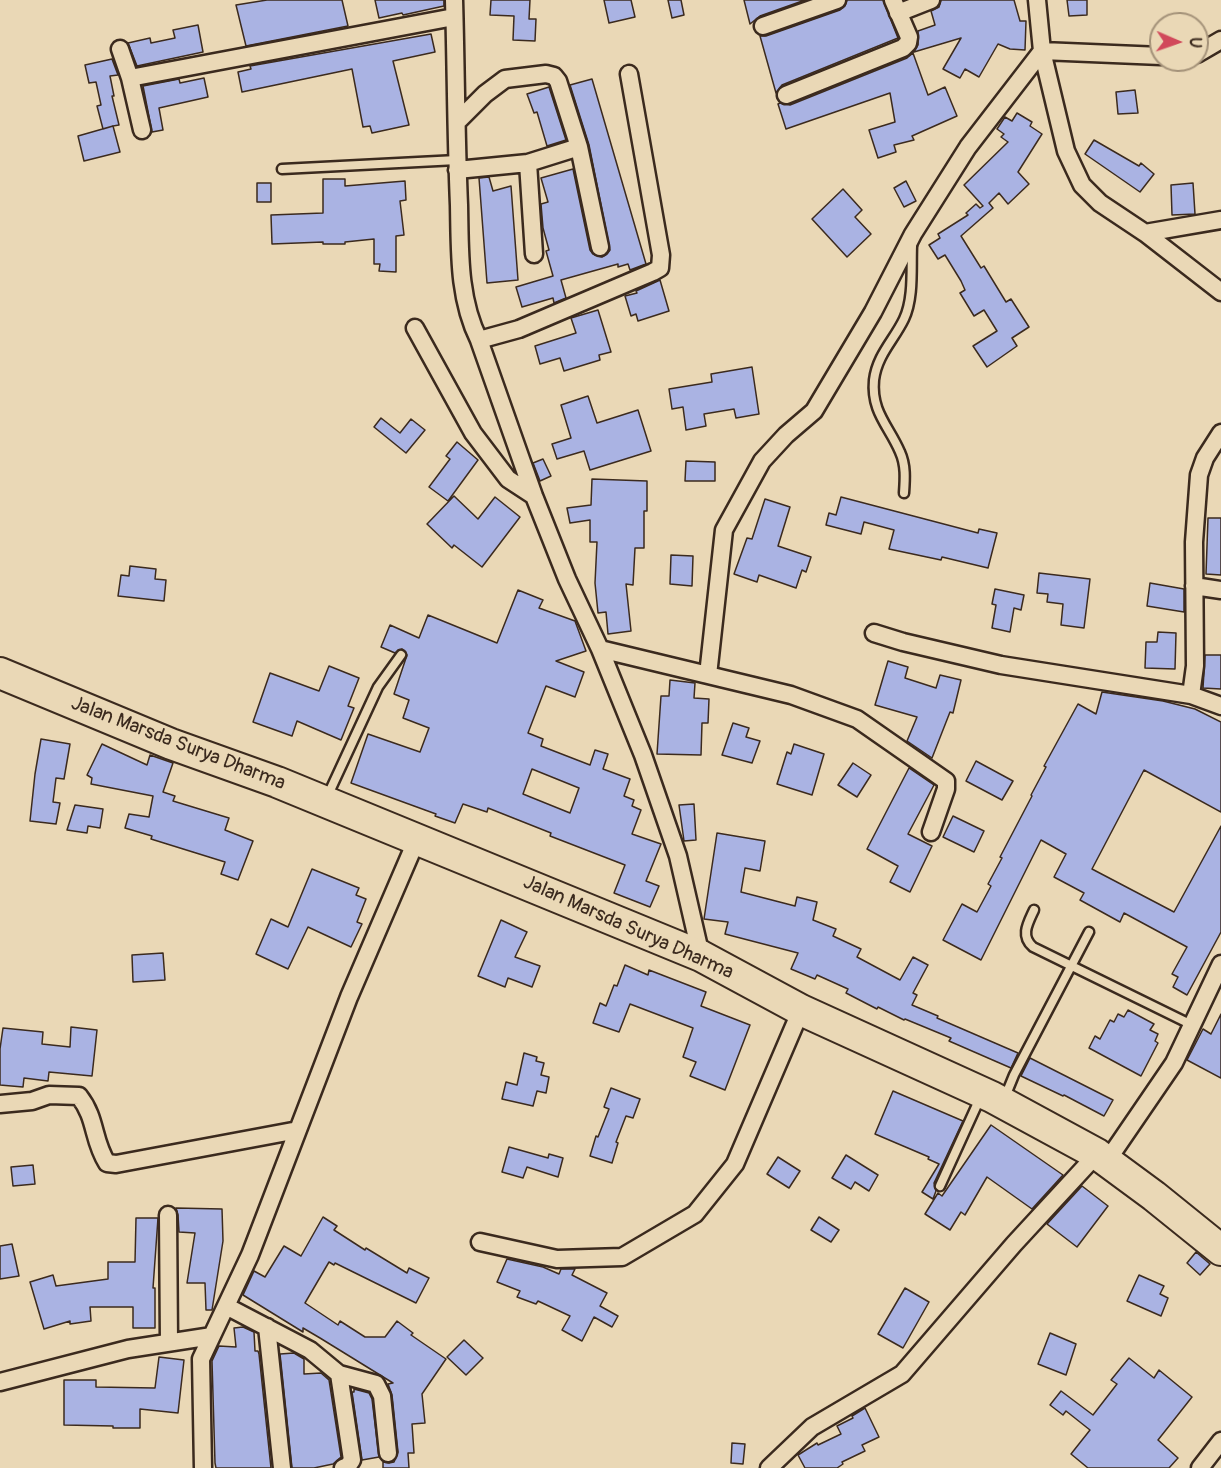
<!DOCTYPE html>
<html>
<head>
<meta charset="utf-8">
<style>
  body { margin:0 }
  #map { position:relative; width:1221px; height:1468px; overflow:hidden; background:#ead8b6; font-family:Pangolin,sans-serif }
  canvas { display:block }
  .north { position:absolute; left:1149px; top:12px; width:60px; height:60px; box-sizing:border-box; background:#ead8b6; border:2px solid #a49279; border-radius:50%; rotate:92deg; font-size:16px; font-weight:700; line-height:24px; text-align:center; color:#3b2a1e }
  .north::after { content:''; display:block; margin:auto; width:21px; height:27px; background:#d1495b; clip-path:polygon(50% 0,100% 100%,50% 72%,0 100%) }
</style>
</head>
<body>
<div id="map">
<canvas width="1221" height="1468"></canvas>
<div class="north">U</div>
</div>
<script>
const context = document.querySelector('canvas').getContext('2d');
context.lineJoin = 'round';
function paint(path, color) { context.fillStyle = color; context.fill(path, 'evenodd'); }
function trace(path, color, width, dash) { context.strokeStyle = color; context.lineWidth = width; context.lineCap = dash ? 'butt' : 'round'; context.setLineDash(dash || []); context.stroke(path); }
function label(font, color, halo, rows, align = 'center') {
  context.font = font + ' Pangolin,sans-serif'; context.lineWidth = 5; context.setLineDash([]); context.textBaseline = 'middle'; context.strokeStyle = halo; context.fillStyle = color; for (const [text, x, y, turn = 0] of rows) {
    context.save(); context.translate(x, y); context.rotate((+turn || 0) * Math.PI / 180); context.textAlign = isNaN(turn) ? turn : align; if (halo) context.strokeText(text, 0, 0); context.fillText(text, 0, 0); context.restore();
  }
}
const building = new Path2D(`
  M267,0H342L348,26L246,46L236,5Z
  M375,0H444V6L403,15L402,13L379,18Z
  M491,0H530L529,19H536L535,41L513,40L514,16L490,15Z
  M604,0H631L635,17L609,23Z
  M668,0H681L684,15L672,18Z
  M744,0H805L760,16L750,24Z
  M847,0H883L898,38L782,85L776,93L760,36H766L840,10L845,6Z
  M941,0H1014L1020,21H1026L1025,50L1010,49L998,44L979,77L965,69L960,78L943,69L961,38L914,52L918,45V31L935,25L931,11L939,7Z
  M1067,0H1087V15L1069,16Z
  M198,25L203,52L137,66L128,43L150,38L151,43L175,38L173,30Z
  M431,34L435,52L393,61L409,125L372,133L370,126L363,127L352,69L242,92L238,72L251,69L250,66Z
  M913,53L928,95L945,87L957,116L912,136L914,140L894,145L896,152L878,158L869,130L895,122L890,93L786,129L778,104L780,103L790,105L907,58Z
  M112,59L118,75L110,76L114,96H112L119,125L113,126L120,152L84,161L78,136L113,126L103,129L97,106L101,105L96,82L89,83L85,65Z
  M204,78L208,97L159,108L163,130L152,132L143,86L179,79L180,83Z
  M592,79L646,264L630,270L628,264L618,267V264L561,280L566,298L554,303L553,298L522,307L516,287L553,276L546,251L549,250L543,228L541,204L548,202L541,178L573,169L590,250L593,254L602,257L607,254L610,250L589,145L570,85Z
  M549,87L566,140L547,146L537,112L534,113L527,94Z
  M1135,90L1138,113L1118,114L1116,92Z
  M1017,113L1032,122L1030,126L1042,134L1018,172L1029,184L1008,204L999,193L989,203L993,208L961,236L981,268L984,266L1006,302L1011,299L1029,327L1012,338L1017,346L987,367L973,346L997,331L984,310L974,316L960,293L965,290L961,281L945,255L938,259L929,245L940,238L938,234L968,215L966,213L976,204L980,208L983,206L964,185L1008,142L1001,137L1004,134L997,129L1005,117L1012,121Z
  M1094,140L1139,166L1141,163L1154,174L1140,192L1085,154Z
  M489,177L493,191L511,186L518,280L487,283L479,178Z
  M323,179H345V186L405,181L406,200L400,201L404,235L396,236V272L379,271L380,264H374V239L345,242V244H323V242L272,244L271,215L323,213Z
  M906,181L916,201L904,207L894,188Z
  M257,183H271V202H257Z
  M1193,183L1195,214L1172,215L1171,185Z
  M843,189L862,210L855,217L871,234L847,257L812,219Z
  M660,280L669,311L638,321L636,314L631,316L625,296L637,293L636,291Z
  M598,310L611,352L599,355L600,360L564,371L560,358L540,364L535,346L576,333L571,318Z
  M752,367L759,414L736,418L734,409L704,414L706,426L686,430L683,407L672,409L669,389L712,382L711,374Z
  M588,396L597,423L638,410L651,451L590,470L584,451L557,459L552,444L571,438L561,405Z
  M381,418L400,433L411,419L425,430L406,453L374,427Z
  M457,442L478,460L448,501L429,487L450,459L446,456Z
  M543,459L551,476L540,481L533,463Z
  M686,461L715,462V481H685Z
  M592,479L647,481V511H644V548H635L633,585L626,584L631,631L608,634L606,612L598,613L595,583L597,542H590V520L570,523L567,508L591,505Z
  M454,496L478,519L495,497L520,517L482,567L454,545L452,548L427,524Z
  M841,497L978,533L979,529L997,533L988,568L942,557L941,560L889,549L894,530L864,522L861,534L826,525L829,513L836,515Z
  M765,499L790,507L778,546L811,557L806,572L802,570L796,588L759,575L757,582L734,574L747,538L752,539Z
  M1208,518H1221V575L1206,574Z
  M671,555L693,556L692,586L670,584Z
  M130,566L156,569L155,579L166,580L164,601L118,596L121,575L129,576Z
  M1039,573L1090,579L1084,628L1061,625L1063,604L1047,602L1048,594L1037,593Z
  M1150,583L1184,589V612L1147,606Z
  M995,589L1024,595L1021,610L1014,608L1010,632L992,628L996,605L992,604Z
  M518,590L543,600L539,608L575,621L586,651L556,661L584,672L575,697L546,686L528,733L543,739L541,746L590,765L595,750L608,754L603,769L630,779L624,796L634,800L632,806L641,810L632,834L661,844L646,881L659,886L650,907L614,893L625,865L550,836L551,833L488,808L487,812L463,804L455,823L435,816L436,814L351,783L368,734L420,752L429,728L403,718L409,700L394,694L407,655L402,649L395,653L381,647L390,625L419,638L428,615L497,643ZM532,769L579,788L570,813L523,794Z
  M1158,632L1176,633L1175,669L1145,668L1146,642H1157Z
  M1205,655H1221V689L1203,688Z
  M888,661L908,667L905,678L936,688L940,675L961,680L953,713L950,712L932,758L907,741L917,717L875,705Z
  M329,666L359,678L348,706L354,708L341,740L297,721L292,736L253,722L270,673L319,691Z
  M670,680L695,683L694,698L709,699L708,723H702L701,755L657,754L661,696H669Z
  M1102,692L1163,701L1195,709L1221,722V812L1144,770L1092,869L1174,912L1221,826V932L1187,995L1173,987L1178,977L1172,974L1187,947L1124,913L1120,922L1080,900L1084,893L1054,877L1066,854L1041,840L981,960L943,940L962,904L977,912L991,886L988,884L1002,858L1000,857L1032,796L1031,795L1046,767L1044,766L1078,704L1096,714Z
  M733,723L749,728L746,737L760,741L752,763L722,755Z
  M41,739L70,744L64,779L56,778L53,802L60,803L56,824L30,821L35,774Z
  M102,744L147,765L150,755L173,763L163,792L175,796L173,801L229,818L225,830L253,841L238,880L221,874L225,862L151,839L152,836L125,828L129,814L149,817L153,796L91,784L92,778L87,775Z
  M794,744L824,754L812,795L777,784L787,752L791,754Z
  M976,761L1013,781L1002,800L966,781Z
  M853,763L871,775L857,797L838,785Z
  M909,768L934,785L908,834L932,846L910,892L890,882L898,866L867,849Z
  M694,804L696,840L684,841L679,805Z
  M75,805L103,809L100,828L88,826L87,833L67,830Z
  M953,816L984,831L974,852L943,837Z
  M717,833L765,841L760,871L745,868L741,892L795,906L797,897L817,902L813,920L836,929L833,936L861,949L857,957L900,980L913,957L928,965L913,993L917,995L912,1005L938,1016L937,1018L1018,1053L1011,1068L949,1041L951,1038L905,1019L904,1020L878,1007L877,1009L846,993L848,989L817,975L815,979L791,969L798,953L725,934L728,922L704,919Z
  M312,869L359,888L356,895L366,899L357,922L362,924L351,947L308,927L288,969L256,954L271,919L288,927Z
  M501,920L527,932L515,957L540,966L532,987L508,978L505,987L478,976Z
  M163,953L165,980L133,982L132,955Z
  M625,965L648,975L649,970L706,992L701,1006L750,1025L725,1090L690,1076L696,1062L683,1057L693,1028L630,1004L619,1032L593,1023L600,1003L606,1006L614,985L617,986Z
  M1128,1010L1154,1024L1150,1030L1158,1034L1155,1041L1158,1043L1141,1076L1089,1048L1095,1036L1100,1039L1110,1020L1114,1022L1118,1014L1124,1017Z
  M1221,1014V1078L1187,1060L1203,1029L1211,1034Z
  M71,1027L97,1030L92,1076L49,1072L48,1081L24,1078L23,1087L0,1085V1049L3,1028L43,1032L42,1044L70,1047Z
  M524,1053L537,1057L536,1061L544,1063L541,1075L549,1077L546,1093L537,1091L533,1106L502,1099L506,1082L517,1085Z
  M1030,1058L1113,1100L1104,1116L1064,1095L1063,1096L1021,1076Z
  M611,1088L640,1099L633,1118L626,1116L616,1142L618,1143L612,1163L590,1156L596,1136L598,1137L609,1109L604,1107Z
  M893,1091L963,1121L934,1183L936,1191L933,1199L922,1192L939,1164L928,1159L929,1157L875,1134Z
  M991,1125L1063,1175L1032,1209L987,1177L965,1215L961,1212L950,1230L925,1214L938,1193L942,1196Z
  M509,1147L548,1158L549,1154L563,1158L558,1177L527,1167L523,1178L502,1172Z
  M846,1155L878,1175L869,1191L855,1182L851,1189L832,1178Z
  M778,1157L800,1171L789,1188L767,1174Z
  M33,1165L35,1184L13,1186L11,1167Z
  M1082,1186L1108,1206L1077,1247L1047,1224Z
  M176,1208L222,1209L223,1241L212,1310H206L205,1283H187L195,1233L179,1232L178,1215Z
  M323,1217L337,1226L334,1230L365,1250L366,1248L407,1273L409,1268L429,1278L416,1303L335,1263L334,1265L329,1262L305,1303L338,1325L340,1321L365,1337H385L397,1321L413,1333L411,1335L446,1359L422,1394L425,1423L412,1424L414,1453H408L409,1468H383V1462L389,1463L394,1462L398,1452L392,1395L388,1384L393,1383L320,1338L303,1328V1332L243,1295L254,1271L265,1277L284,1246L301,1256Z
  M819,1217L839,1230L831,1242L811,1230Z
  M136,1218H158L153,1288H155V1328H133V1307H90L91,1321L70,1324V1321L44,1329L30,1282L53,1275L56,1286L108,1279V1262H135Z
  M12,1244L19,1276L0,1279V1246Z
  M1196,1252L1210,1264L1200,1275L1187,1263Z
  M507,1259L543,1267L559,1274L561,1269H575L572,1275L607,1293L600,1306L618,1316L612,1327L594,1317L582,1341L562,1330L570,1316L538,1301L536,1304L517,1297L520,1291L497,1282Z
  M1139,1275L1164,1286L1160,1294L1168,1298L1161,1316L1127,1301Z
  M905,1288L929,1302L903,1348L878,1334Z
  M243,1327L254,1332L255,1351H258L259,1354L271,1468H216L215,1463L212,1361L219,1346L236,1347L234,1328Z
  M1050,1333L1076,1344L1066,1375L1038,1364Z
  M464,1340L483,1358L466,1375L447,1357Z
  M294,1353L304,1359V1374L321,1373L329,1380L341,1457L333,1464L314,1468H292L280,1354Z
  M159,1357L184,1360L178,1413L140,1409V1428H113V1426L64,1425V1380H96V1387L155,1388Z
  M1129,1358L1154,1378L1159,1370L1192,1397L1158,1440L1178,1458L1169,1468H1088L1071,1454L1090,1430L1066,1411L1063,1415L1050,1405L1061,1391L1093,1415L1117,1384L1111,1380Z
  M354,1389L369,1393L372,1399L379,1457L362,1460L352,1392H354Z
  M865,1408L879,1437L862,1445L865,1451L842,1462L843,1464L837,1468H805L798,1455L817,1443L818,1445L841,1434L837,1426L853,1418L852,1416Z
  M732,1443L745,1444L743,1464L731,1463Z`);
const lane = new Path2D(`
  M282,169L457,160
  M904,493C905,479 906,465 900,452C889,426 871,412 874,380C877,355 894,340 904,319C914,298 911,268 912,246
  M327,797L378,687L401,655
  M1034,910C1028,923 1020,936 1033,947L1192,1025
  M1005,1097L1014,1075L1089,932
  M940,1186L981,1096`);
const street = new Path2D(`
  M454,0C456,68 456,137 459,205C460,250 458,298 479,340L534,496L567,579L600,649L643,755L678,856L701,956
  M1037,0L1042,51L1066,151L1082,185L1100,203L1145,233L1221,292
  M898,13L931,0
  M763,26L837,0
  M120,49L130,78L142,130
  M1042,51L1161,56
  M1197,54L1221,40
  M130,78L454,17
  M786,95L903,48L908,43L909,37L893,0
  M457,122L485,94L505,79L546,74L554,76L558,81L579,147L600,247
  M528,163L534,254
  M457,170L528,163L579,147
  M1145,233L1221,220
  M415,328L473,433L508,479L534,496
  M479,340L519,329L653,272L660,268L661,255L629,74
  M1194,586L1221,590
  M874,633L903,642L1001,665L1191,695L1221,706
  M600,649L791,695L857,719L946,781V789L931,832
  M708,675L724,530L762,461L786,435L814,411L873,312L913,234L968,147L1042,51
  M1191,695L1195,666L1194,542L1199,475L1205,458L1221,433
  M0,1104L32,1101L49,1095L79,1096C97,1119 92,1139 107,1163L116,1164L298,1130
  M1107,1161L1174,1063L1221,964
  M168,1215L169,1342
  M480,1242L557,1259L622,1257L695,1214L735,1164L801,1010
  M226,1306L310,1350L339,1374L352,1460L348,1466L343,1468
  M267,1327L282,1468
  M339,1374L376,1384L382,1396L388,1453
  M0,1382L128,1349L212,1336
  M203,1468L201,1359L250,1255L349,997L417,839
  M769,1468L812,1427L902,1374L1014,1244L1097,1154
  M1200,1468L1221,1441`);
const highway = new Path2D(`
  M0,673L171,744L277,782L701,956L801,1010L992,1097L1097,1154L1154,1196L1221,1250`);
const streetNames = [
  ["Jalan Marsda Surya Dharma",178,744,21],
  ["Jalan Marsda Surya Dharma",628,928,24]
];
paint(building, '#aab3e3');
trace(building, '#3b2a1e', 1.5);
trace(lane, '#3b2a1e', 13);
trace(street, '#3b2a1e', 21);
trace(highway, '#3b2a1e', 34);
trace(lane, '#ead8b6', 8);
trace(street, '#ead8b6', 16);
trace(highway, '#ead8b6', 30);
label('20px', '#3b2a1e', '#ead8b6', streetNames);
</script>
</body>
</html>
